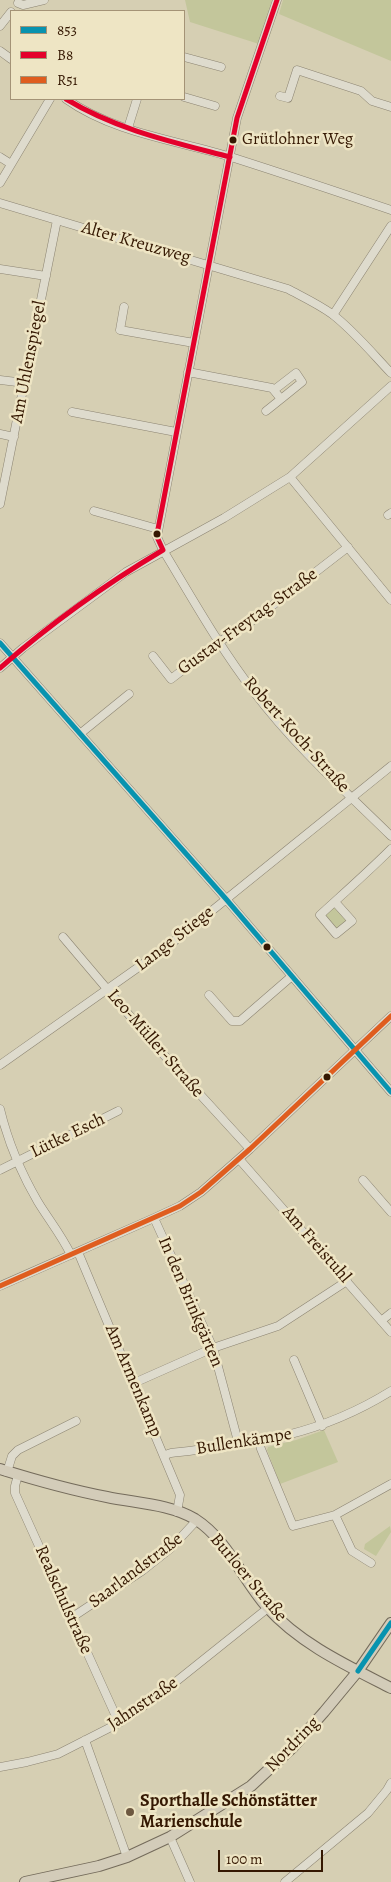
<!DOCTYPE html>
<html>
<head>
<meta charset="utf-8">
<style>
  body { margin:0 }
  #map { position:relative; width:391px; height:1882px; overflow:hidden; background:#d6cfb3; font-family:Alegreya,serif }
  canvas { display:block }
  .legend { position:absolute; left:10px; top:10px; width:175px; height:90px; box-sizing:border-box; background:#eee5c4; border:1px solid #a49376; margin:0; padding:6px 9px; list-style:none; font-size:15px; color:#351802 }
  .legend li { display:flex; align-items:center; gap:10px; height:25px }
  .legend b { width:25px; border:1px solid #a49376 }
  .scale { position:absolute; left:218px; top:1850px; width:105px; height:22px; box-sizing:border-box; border:2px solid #351802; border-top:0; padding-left:6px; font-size:15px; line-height:18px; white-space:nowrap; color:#351802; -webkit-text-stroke:4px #eee5c4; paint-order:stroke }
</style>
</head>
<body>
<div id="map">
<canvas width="391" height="1882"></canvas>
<ul class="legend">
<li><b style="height:6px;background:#0893af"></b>853</li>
<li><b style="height:6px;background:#e4002b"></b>B8</li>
<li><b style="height:6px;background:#df5d1f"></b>R51</li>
</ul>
<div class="scale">100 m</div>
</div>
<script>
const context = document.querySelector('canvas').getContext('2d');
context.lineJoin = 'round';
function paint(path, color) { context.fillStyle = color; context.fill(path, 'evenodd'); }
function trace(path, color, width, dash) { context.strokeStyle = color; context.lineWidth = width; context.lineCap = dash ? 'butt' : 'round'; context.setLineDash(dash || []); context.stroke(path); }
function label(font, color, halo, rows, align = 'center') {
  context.font = font + ' Alegreya,serif'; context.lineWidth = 5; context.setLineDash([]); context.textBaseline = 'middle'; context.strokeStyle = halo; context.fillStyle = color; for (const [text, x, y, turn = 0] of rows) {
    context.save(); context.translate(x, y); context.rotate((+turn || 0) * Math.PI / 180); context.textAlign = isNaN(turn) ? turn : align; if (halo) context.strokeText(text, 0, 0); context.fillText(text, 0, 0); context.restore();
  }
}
const green = new Path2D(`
  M185,0H272L259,44L190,22Z
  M283,0H391V61L279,14Z
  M335,906L347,921L337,929L325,915Z
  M324,1430L338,1462L280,1484L267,1450L268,1447L296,1440Z
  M390,1526L391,1532L376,1556L364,1549L365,1544Z`);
const minor = new Path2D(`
  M277,0L237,118L157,537L163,550C192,598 220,648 254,692C294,745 344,790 391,836
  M18,3L23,5L44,0
  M0,26L11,12
  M0,51L11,59
  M184,57L221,67
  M280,96L288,98L297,70L361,91L372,101L391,107
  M184,97L215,106
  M66,99C114,133 176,140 231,157C284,174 338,192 391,210
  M128,128L137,99
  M0,157L11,164
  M0,183L50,99
  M0,203L288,289C303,297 318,304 332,314C354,331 372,353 391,373
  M0,269L46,276
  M124,307L120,330L194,343
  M333,315L391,226
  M188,372L272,388L281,399L266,411
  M0,380L25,383
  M274,390L296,373L302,382L281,399
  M72,412L176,432
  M0,434L14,437
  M290,477L391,600
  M0,504L57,220
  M94,511L158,529
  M388,515L391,513
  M0,643L226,899L391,1092
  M153,656L171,679L219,642L255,619L348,547
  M0,668L23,648L126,572L224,518L290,477L391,386
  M81,733L129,694
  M335,902L352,921L336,934L320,915C344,893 368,872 391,849
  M63,937L152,1042L250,1149
  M209,995L232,1021H240L292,976
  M0,1065L167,947L391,766
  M0,1109C8,1142 21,1173 38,1202C49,1220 62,1236 71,1255
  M239,1159L391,1332
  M0,1170L118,1111
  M363,1180L391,1212
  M154,1218L213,1348L239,1445
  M78,1252L180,1495L177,1512
  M0,1286L154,1218L180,1206L201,1192L250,1149L391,1016
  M381,1321L391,1313
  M294,1360L322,1426
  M134,1383L213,1348L278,1326L347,1281
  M259,1442L261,1449L293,1526L335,1515L391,1484
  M165,1455L171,1453C255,1443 317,1437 391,1391
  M7,1472L12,1456L18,1450L76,1421
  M18,1475L15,1486V1493L119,1723
  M335,1515L352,1551L371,1563
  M71,1618L142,1571L171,1548L197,1520
  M85,1740L127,1857
  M0,1767L27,1762L58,1754L119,1723L158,1696L268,1608
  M170,1837L190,1882
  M285,1882L368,1813L387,1790L391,1783`);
const major = new Path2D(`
  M0,1469C35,1480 71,1490 107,1497C135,1503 170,1504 195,1519C228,1540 242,1579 267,1607C300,1644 348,1666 391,1688
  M25,1882L99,1866L127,1857L170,1837L251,1786L293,1747L324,1712L358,1671L391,1623`);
const bus1 = new Path2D(`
  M0,643L226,899L391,1092
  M358,1671L391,1623`);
const bus2 = new Path2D(`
  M66,99C117,130 173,142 230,157
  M0,668C50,624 106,584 163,550L157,537L158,529L237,118L277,0`);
const bus3 = new Path2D(`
  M0,1286L180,1206L201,1192L250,1149L391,1016`);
const markers = [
  [233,140,4.5,"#351802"],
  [157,534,4.5,"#351802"],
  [267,947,4.5,"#351802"],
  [327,1077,4.5,"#351802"],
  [130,1812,5,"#6d5840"]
];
const busNames = [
  ["Grütlohner Weg",242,140]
];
const streetNames = [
  ["Alter Kreuzweg",136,243,16],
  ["Am Uhlenspiegel",29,362,-79],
  ["Gustav-Freytag-Straße",248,622,-36],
  ["Robert-Koch-Straße",296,735,48],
  ["Lange Stiege",175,939,-38],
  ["Leo-Müller-Straße",155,1044,49],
  ["Lütke Esch",68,1136,-26],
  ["Am Freistuhl",316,1245,49],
  ["In den Brinkgärten",190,1302,67],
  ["Am Armenkamp",133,1381,67],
  ["Bullenkämpe",244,1442,-9],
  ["Saarlandstraße",136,1571,-37],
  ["Burloer Straße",248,1578,50],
  ["Realschulstraße",63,1600,66],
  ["Jahnstraße",143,1704,-34],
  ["Nordring",293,1745,-46]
];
const poiNames = [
  ["Sporthalle Schönstätter",140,1802],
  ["Marienschule",140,1823]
];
paint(green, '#c3c69b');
trace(minor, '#8c8472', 9);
trace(major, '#746b5b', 12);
trace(minor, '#dedbcd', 8);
trace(major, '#d3ccb9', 10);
trace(bus1, '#0893af', 5);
trace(bus2, '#e4002b', 5);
trace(bus3, '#df5d1f', 5);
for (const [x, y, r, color] of markers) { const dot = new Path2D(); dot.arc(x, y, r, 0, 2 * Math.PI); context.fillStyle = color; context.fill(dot); trace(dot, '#eee5c4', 2); }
label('17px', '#351802', '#eee5c4', busNames, 'left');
label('18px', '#351802', '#eee5c4', streetNames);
label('bold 18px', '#351802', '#eee5c4', poiNames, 'left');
</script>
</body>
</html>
